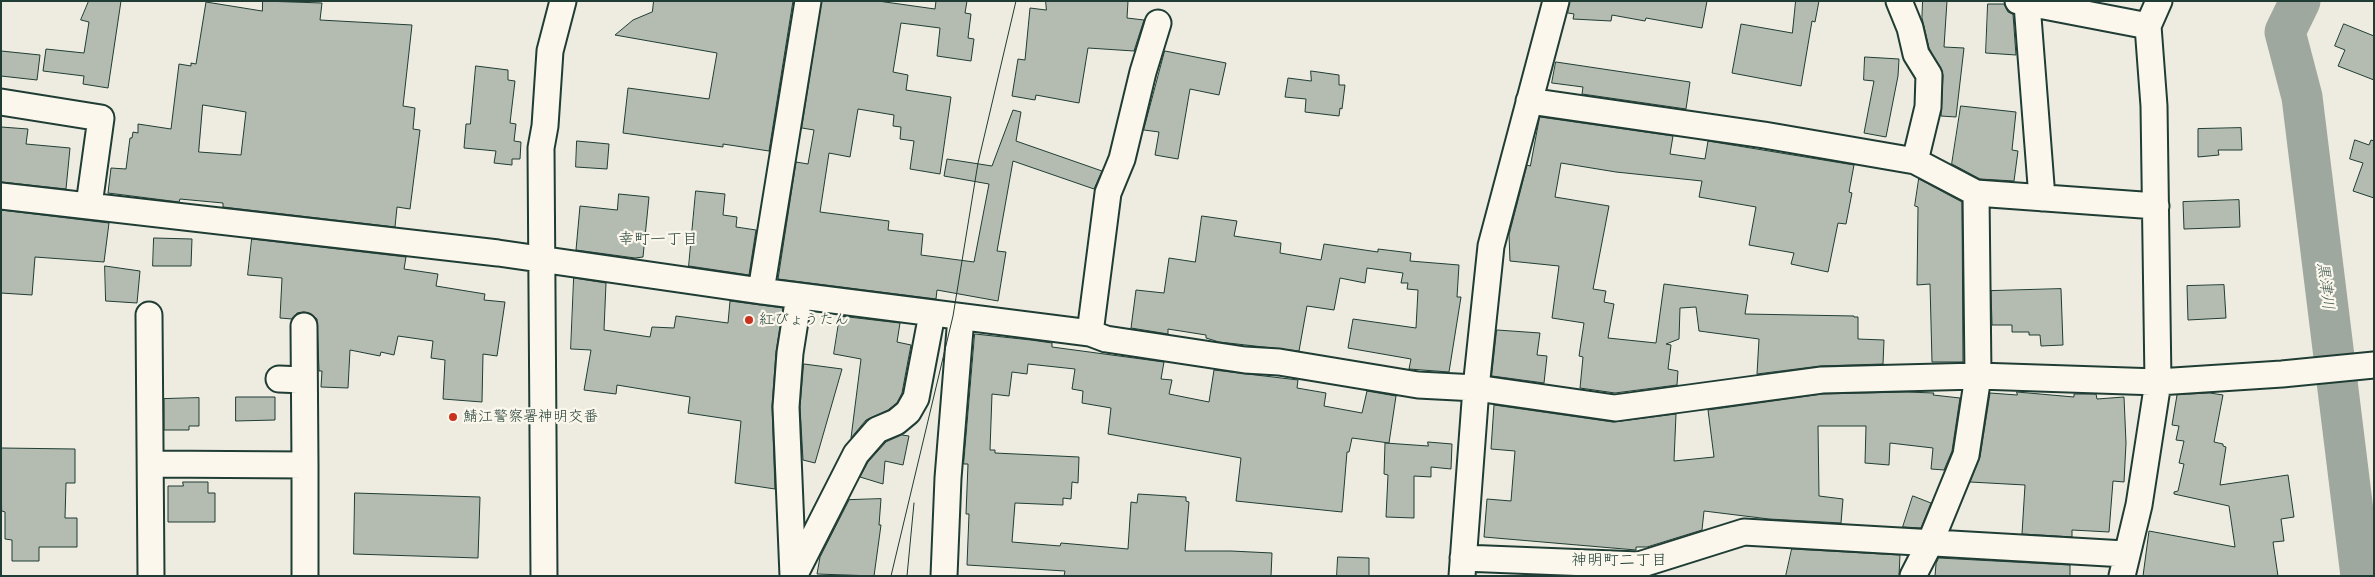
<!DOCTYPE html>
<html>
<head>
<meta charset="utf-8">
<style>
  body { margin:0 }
  #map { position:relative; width:2375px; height:577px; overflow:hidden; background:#eeece1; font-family:"Shantell Sans",sans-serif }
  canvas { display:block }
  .frame { position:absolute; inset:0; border:2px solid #1f3d34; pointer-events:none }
</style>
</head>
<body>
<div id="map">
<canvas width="2375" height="577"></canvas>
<div class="frame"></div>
</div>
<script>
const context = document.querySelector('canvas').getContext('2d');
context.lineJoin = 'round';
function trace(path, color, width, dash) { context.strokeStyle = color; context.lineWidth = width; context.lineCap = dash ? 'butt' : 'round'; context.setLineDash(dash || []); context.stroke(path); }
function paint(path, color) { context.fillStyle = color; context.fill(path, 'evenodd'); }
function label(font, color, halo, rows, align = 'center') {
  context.font = font + ' "Shantell Sans","Klee One",sans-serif'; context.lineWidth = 4.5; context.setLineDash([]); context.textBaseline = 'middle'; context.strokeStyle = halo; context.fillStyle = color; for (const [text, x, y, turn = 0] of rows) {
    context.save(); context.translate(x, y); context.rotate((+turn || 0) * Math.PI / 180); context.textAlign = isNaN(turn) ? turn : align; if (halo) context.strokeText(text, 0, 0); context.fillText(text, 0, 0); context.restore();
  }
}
const river = new Path2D(`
  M2300,1L2285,32L2302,97L2361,576`);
const building = new Path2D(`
  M89,1H121L108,88L83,84L84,76L43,71L46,49L84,53L89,22L81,20Z
  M263,1L322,3L320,20L412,25L403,106L415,108L413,129L420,130L410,209L397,207L395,227L223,207V203L180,199L179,202L108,193L111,168L126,169L130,138H132L133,132L138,133V124L171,129L179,64L191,66V63L196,64L206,2L262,11ZM203,105L246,112L241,155L199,152Z
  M654,1H793L769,151L723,144V147L623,133L628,88L709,99L717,53L615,35L633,20L652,12Z
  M822,1H878L935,9L936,1H967L965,13L971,14L968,38L974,39L971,61L937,56L940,28L901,23L893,72L908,75L906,90L951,97L940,174L910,169L914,141L900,139L901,127L893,126L894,115L858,109L850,157L829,153L820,212L889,221L888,230L923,234L921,255L974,262L989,184L944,176L947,159L992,166L1013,110L1021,112L1016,141L1102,171L1094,189L1013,161L997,251L1006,252L998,301L937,290L936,299L778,279L796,162L808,164L814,130L802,128Z
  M1046,1H1128L1127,18L1144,20L1134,51L1088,48L1079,103L1036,95L1035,100L1012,96L1018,59L1025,60L1030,8L1046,10Z
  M1570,1H1707L1702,28L1646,18L1645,21L1612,15L1611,21L1573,19L1574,14L1568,13Z
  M1796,1H1819L1815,22L1812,21L1801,86L1732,73L1741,24L1792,33Z
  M1923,1H1947L1944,47L1964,48L1956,117L1941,116L1943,75L1929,48L1922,18Z
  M1988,4H2004L2008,12L2013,14L2016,55L1986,53Z
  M2344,24L2374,36V80L2338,66L2345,50L2335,46Z
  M1,51L40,55L37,80L1,76Z
  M1165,51L1226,63L1219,95L1190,89L1178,159L1155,155L1159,132L1144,130Z
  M1865,57L1899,59L1898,76L1886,137L1864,133L1874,81L1864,80Z
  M1556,62L1690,82L1686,109L1582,94L1583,87L1552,83Z
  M476,66L508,70V80L515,81L510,123L516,124L514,141L521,142L520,159H512V165L494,163L496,151L464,148L466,124H470Z
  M1311,71L1339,75V85H1345L1342,109L1340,108L1339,116L1305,112L1306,99L1285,97L1288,78L1311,81Z
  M1961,106L2016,112L2012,150L2018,151L2014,181L1980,179L1952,164Z
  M1540,117L1673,136L1670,154L1705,159L1708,141L1854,165L1849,192L1852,193L1846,224L1838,223L1828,272L1791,264L1794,253L1749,245L1756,207L1699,197L1702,181L1616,172L1561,163L1555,197L1609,206L1593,289L1606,291L1604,302L1614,304L1608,338L1656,343L1664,284L1748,295L1745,314L1854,316V317H1858V339L1884,340L1883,364L1820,366L1757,374L1759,339L1699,331L1696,307L1680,308L1679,339L1666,344L1671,345L1668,369L1678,371L1677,385L1615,393L1580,388L1583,357L1579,356L1584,323L1552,318L1559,266L1510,261L1509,235L1527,165L1530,166Z
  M1,127L28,129L26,144L70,148L66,189L1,182Z
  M2241,128L2242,150H2218L2219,155L2198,157V129Z
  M2355,140L2369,145L2371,140L2374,141V198L2353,191L2363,163L2350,159Z
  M577,141L609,144L607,169L576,167Z
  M1919,179L1962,202L1963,362H1932L1930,284L1917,285L1918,207L1915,206Z
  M696,191L725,194L723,215L737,217L736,227L756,230L749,275L689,266Z
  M619,194L649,197L643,257L635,258L576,250L580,206L617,210Z
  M2239,200L2240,227L2184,229L2183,202Z
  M1,210L109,223L104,262L35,257L32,295L1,293Z
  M1202,216L1237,221L1234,236L1281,243L1280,253L1321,260L1324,244L1378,252V249L1411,253L1410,261L1459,265L1457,297H1461L1449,372L1409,369L1411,359L1348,348L1353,319L1416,328L1418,290L1407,289L1408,283H1401L1403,273L1367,268L1365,283L1340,278L1334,310L1307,306L1299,351L1219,342L1206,338V335L1168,329V334L1131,328L1136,290L1164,293L1169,258L1195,262Z
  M154,238L192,239L191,266H153Z
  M252,239L406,257L404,269L438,274L436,286L485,294L484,300L505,302L497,356L483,354L482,402L443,399L445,360L431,358L433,341L398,336L394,355L381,352L380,356L350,350L348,388L321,387L322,371H319L317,319L311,314L304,312L297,313L292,319L280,318L282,278L248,275Z
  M105,266L140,271L137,303L106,301Z
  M574,278L606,283L604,330L650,337L652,327L674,328L676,316L728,323L730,301L783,308L776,352L772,406L775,489L735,483L741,421L688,413L690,397L617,385L616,394L584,390L591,350L571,349Z
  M2224,285L2226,318L2188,320L2187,286Z
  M2061,289L2063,345L2041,346L2040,335H2029V332H2012V325H1992L1991,291Z
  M840,316L900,323L897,342L911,345L902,393L897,403L888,410L866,420L851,438L861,359L834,354Z
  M1497,330L1540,333L1537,355L1547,356L1544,383L1492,376Z
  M975,334L1031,340L1052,343V347L1164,362L1161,379L1172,380L1169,394L1209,402L1214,370L1298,380L1297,388L1326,393L1324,406L1362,413L1367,391L1396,396L1389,443L1352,438L1349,452H1347L1342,512L1236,501L1241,458L1108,434L1111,408L1082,403L1083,391L1072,389L1075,369L1028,364L1027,374L1012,372L1009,396L992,394L990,450H995V453L1079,457L1078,483L1072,482L1071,499L1063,498V505L1015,503L1012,542L1060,546L1061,543L1128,549L1131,502L1137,503L1138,494L1186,497V501L1189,502L1185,551H1231L1272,553L1271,576H1064L1065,571L967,565L969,514H966L968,464H964Z
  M804,364L842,369L815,463L803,460L800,407Z
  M1907,392L1934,393L1933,395L1960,398L1952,451L1944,470L1931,469L1933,448L1890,443L1889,465L1865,463L1866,426H1818L1819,496L1843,499L1841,523L1769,519L1704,511L1702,530L1647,547H1636V550L1484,537L1487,499L1511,501L1515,451L1491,449L1494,405L1613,422L1676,414L1674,461L1714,457L1708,410L1823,394Z
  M2017,392L2074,397V394H2096L2097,399L2124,397L2126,443L2124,482L2113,481L2109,532L2072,530V537L2022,534L2025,485L1970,482L1980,457L1990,393L2017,395Z
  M2210,393L2223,395L2214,442L2223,444V446L2226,447L2220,485L2288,475L2294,517L2281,519L2284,541L2273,542L2278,576H2143L2149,531L2235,547L2229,506L2174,494V492L2178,491L2184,464L2179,463L2184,441L2176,440L2179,426L2172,425L2177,395Z
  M236,397H275V420L236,421Z
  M199,398V426H189V430H164V399Z
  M902,435L909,436L903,465L885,461L883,484L860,477L868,462L886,442Z
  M1428,442L1452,444L1451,469L1431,467V477L1414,476V518L1386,517L1388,475L1384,474L1385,443L1428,446Z
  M1,448L75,449V483H66L65,518H77V547H39V561H12V540L5,539V512L2,511Z
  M183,482H208V493H215V522H168V486H183Z
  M355,493L480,497L478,558L354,554Z
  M1913,496L1931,503L1921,528L1903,527Z
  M881,499L879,525H881L874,576L817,574L820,557L849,500Z
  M1792,549L1900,555L1899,576H1786Z
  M1338,557L1369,558V576H1337Z
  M1939,558L2070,565V576H1935L1936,564Z`);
const minor = new Path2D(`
  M1899,1L1910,28L1916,54L1929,75L1928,107L1915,161
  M2018,1L2148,26L2154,106L2158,382L2139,505L2122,576
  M2027,4L2042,198
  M2148,26L2159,1
  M1529,101L1764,135L1915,161L1976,193L2156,206
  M1,102L101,118L89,205
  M1,196L498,253L761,291L1090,333L1106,339L1245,360L1279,362L1418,385L1476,388L1615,408L1822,380L1978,376L2158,382L2282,374L2374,365
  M761,291L808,1
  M149,315L151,576
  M304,326L305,465
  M1090,333L1108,193L1122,159L1143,72L1158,23
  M279,379L303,380
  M151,464L305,465V576
  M1463,558L1639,565L1744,532L2125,554
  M544,576L541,148L545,126L550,51L563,1
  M793,576L786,407L790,353L799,296
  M794,576L856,454L877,430L896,422L908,412L916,398L932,314
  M944,576L948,478L961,317
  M1462,576L1476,388L1491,246L1556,1
  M1913,576L1930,543L1966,455L1978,376L1976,193`);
const tram = new Path2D(`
  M891,576L953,316L978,163L1016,1
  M907,576L914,503`);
const markers = [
  [749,320,5,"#c8321e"],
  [453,417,5,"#c8321e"]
];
const poiNames = [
  ["紅びょうたん",759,320],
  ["鯖江警察署神明交番",463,417]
];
const neighbourhoodNames = [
  ["幸町一丁目",658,240],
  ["神明町二丁目",1619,561]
];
const waterNames = [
  ["黒津川",2325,286,83]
];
trace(river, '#9fa89f', 41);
paint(building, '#b4bbb0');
trace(building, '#1f3d34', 1);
trace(minor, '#1f3d34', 29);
trace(minor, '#fbf7ec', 25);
trace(tram, '#1f3d34', 1);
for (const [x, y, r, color] of markers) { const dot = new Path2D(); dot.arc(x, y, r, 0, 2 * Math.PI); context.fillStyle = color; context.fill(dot); trace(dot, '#fbf7ec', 2); }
label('15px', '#1f3d34', '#fbf7ec', poiNames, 'left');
label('16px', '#1f3d34', '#fbf7ec', neighbourhoodNames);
label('italic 16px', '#455d54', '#fbf7ec', waterNames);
</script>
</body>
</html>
